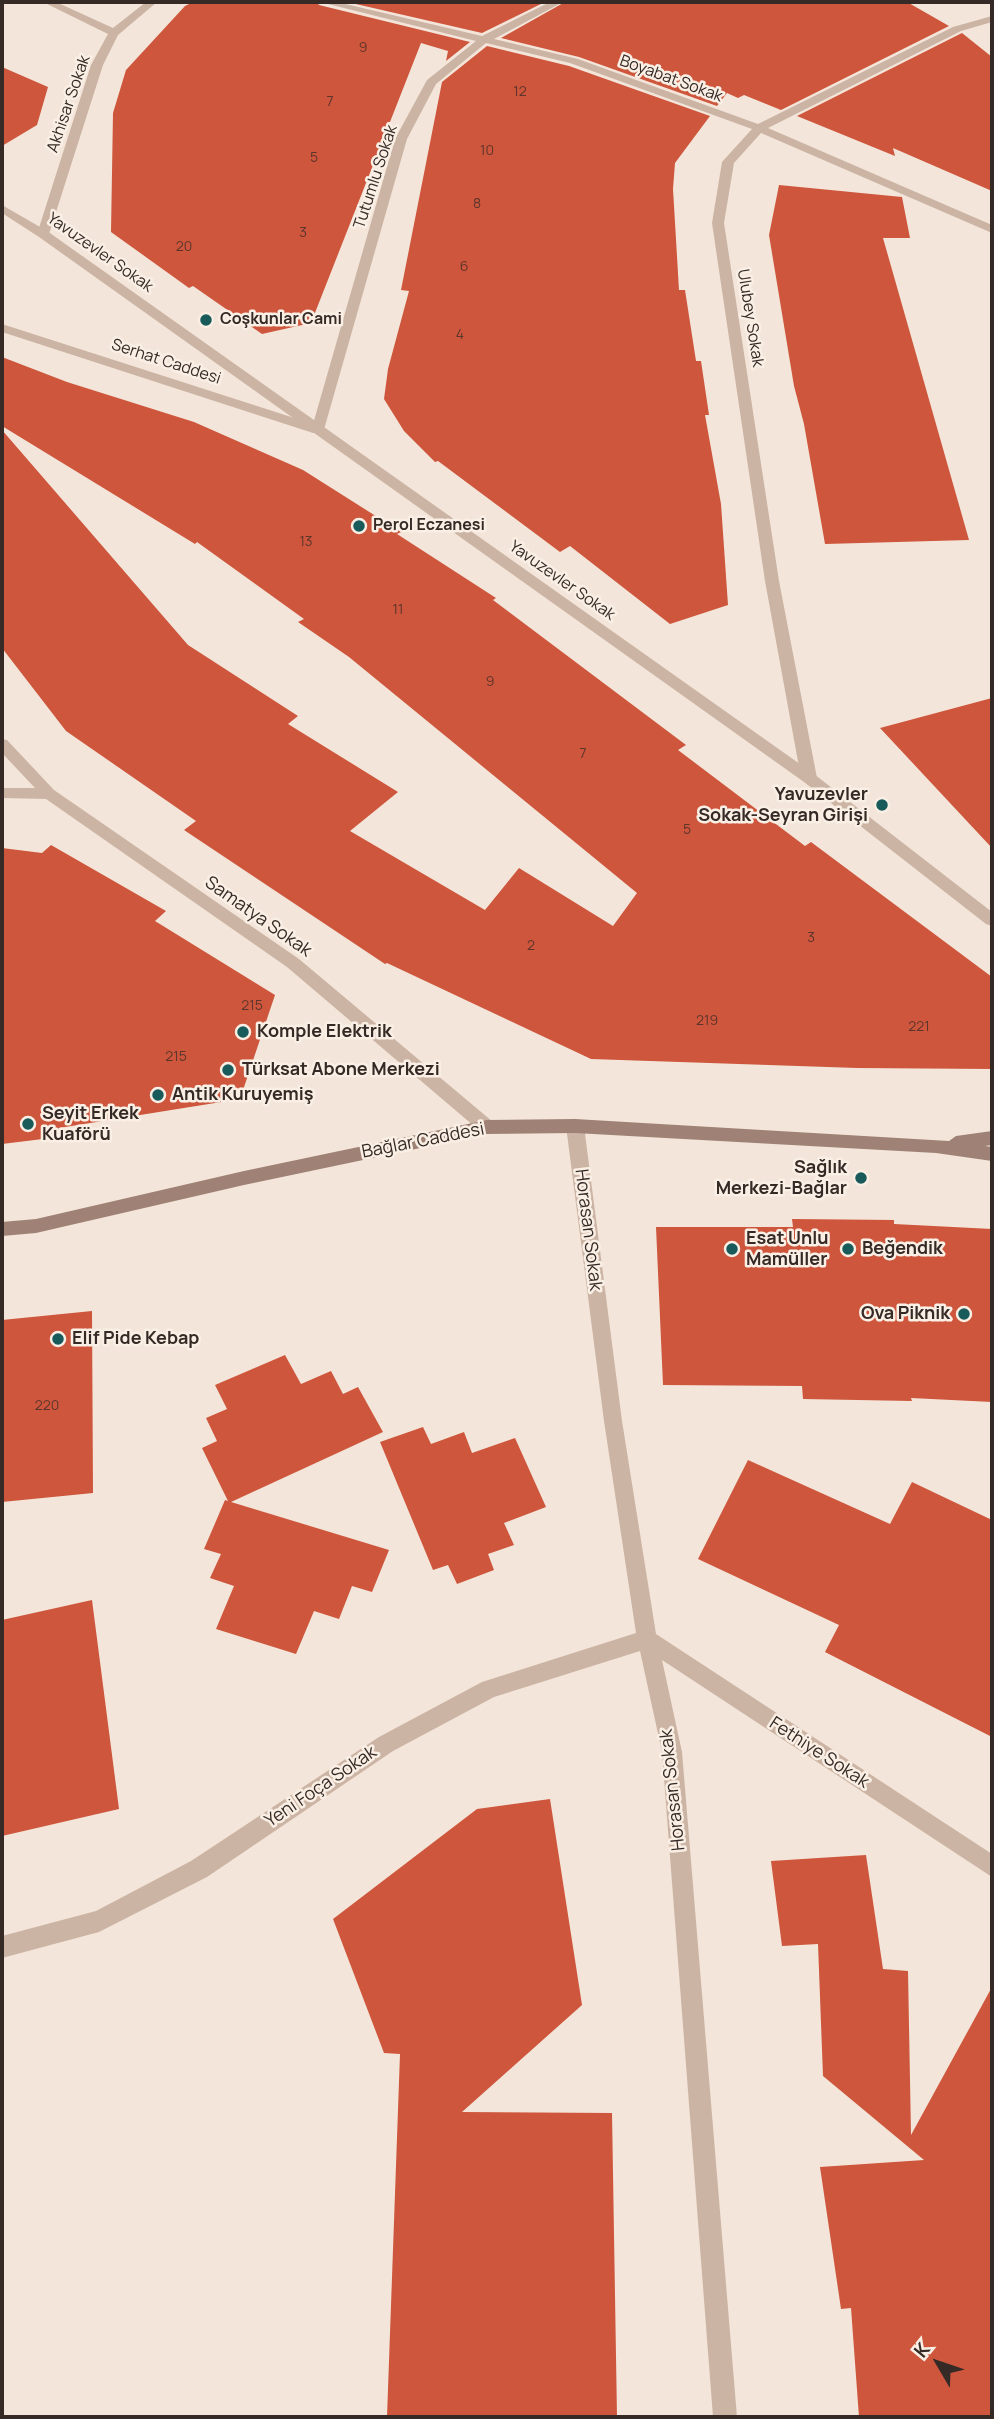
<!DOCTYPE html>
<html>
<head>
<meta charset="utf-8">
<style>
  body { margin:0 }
  #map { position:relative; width:994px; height:2419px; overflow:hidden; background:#f3e5d9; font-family:Manrope,sans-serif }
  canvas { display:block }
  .frame { position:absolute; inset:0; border:4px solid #362a26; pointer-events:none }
  .north { position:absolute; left:903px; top:2328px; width:70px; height:70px; -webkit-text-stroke:5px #faefe5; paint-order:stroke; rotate:309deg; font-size:19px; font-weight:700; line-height:28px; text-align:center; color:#362a26 }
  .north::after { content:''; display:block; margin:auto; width:24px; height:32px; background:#362a26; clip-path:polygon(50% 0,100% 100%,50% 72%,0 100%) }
</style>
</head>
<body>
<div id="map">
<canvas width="994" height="2419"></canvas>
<div class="frame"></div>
<div class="north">K</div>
</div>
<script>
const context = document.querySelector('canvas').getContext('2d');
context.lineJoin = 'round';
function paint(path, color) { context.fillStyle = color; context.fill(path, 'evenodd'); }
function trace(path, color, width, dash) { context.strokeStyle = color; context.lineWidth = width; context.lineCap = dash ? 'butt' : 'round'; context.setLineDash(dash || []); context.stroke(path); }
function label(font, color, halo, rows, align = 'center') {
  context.font = font + ' Manrope,sans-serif'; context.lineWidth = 5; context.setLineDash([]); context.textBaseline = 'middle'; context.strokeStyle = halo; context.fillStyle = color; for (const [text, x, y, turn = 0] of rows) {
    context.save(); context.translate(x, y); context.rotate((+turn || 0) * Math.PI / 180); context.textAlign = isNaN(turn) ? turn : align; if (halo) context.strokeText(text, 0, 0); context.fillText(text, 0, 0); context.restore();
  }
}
const building = new Path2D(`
  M193,2H317L319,5L470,42L446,61L448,51L421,43L311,323L262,334L193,286L189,288L111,232L113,113L126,70L185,6Z
  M347,2H545L482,33Z
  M565,2H907L949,26L781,110L744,95L738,98L727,93L717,106L579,57L501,38Z
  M962,33L992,57V191L893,148L895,156L797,116Z
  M487,46L569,66L710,116L675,163L673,189L679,290H685L696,361H701L709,415H705L721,504L728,605L670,624L570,546L560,552L438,461L435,462L404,431L384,399L388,369L409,291L401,290L442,82Z
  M2,67L48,87L37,125L2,146Z
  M779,185L902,197L910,238H883L969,540L825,544L804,424L794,386L769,235Z
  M2,357L67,382L194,422L303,470L401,532L397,534L496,598L493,600L686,745L678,750L805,846L811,842L992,977V1069L857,1068L591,1059L387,963L385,964L184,830L196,821L66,731L2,648V430L188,645L298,716L288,724L398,792L350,831L485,910L519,868L613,926L637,893L349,657L298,622L304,619L197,542L195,544L2,426Z
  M992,698V848L880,728Z
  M51,845L166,911L155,921L275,995L240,1099L59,1128V1137L2,1144V848L42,853Z
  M792,1219L894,1220V1224L992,1229V1402L911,1398L912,1401L803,1399L802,1386L663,1385L656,1227H793Z
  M92,1311L93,1493L2,1502V1320Z
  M285,1355L301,1384L331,1371L343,1394L358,1387L383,1432L231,1502L389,1550L372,1592L352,1586L339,1619L314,1611L296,1654L216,1629L234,1586L210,1578L221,1554L204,1549L225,1500L228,1501L202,1448L217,1441L206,1418L227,1409L215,1385Z
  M423,1427L431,1444L464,1432L472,1453L515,1438L546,1507L504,1523L514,1545L488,1554L494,1570L457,1584L448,1565L433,1570L380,1442Z
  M748,1460L890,1524L912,1482L992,1520V1737L825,1652L839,1625L698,1559Z
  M92,1600L119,1809L2,1836V1620Z
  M550,1799L582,2005L462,2112L612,2113L617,2417H387L400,2054L384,2053L333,1919L477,1809Z
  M866,1855L883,1969L908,1971L911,2135L992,1987V2417H859L851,2308L841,2309L820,2167L924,2160L823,2076L818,1944L782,1946L771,1861Z`);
const minor = new Path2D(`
  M43,2H56L113,28L146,2H157L118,35L103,65L49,234L43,238L37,234L91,65L108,34Z
  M320,2H337L482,36L550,2H563L494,39L578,59L758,124L953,27L992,16V22L961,31L768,128L992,225V233L761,133L734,163L724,223L779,581L817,778L814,782L809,783L801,778L765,581L712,223L722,162L752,129L570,63L486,43L436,84L407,139L323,433H313L2,332V324L313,424L395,139L427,80L476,41Z
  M2,739L7,740L54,790L299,959L493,1122L496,1127L493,1132H481L287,967L46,799L2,798V788H35L2,753Z
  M575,1119L581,1121L584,1126L622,1421L656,1634L992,1854V1877L662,1660L682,1752L737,2417H713L662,1752L640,1651L494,1697L393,1751L207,1877L99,1932L2,1958V1936L96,1911L191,1861L379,1737L482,1682L636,1633L604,1421L566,1126L569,1121Z`);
const tertiary = new Path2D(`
  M2,205L47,231L814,774L992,912V926L986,924L804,782L39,237L2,213Z`);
const secondary = new Path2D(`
  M575,1119L949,1141L956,1136L992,1131V1145L985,1146L992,1147V1161L936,1153L575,1133L487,1134L244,1185L36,1233L2,1236V1222L36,1219L244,1171L487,1120Z`);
const markers = [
  [206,320,7,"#195a5b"],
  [359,526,7,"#195a5b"],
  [882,805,7,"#195a5b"],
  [243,1032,7,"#195a5b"],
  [228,1070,7,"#195a5b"],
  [158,1095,7,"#195a5b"],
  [28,1124,7,"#195a5b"],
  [861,1178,7,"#195a5b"],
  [732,1249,7,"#195a5b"],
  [848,1249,7,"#195a5b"],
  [964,1314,7,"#195a5b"],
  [58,1339,7,"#195a5b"]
];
const numberNames = [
  ["9",363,48],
  ["12",520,92],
  ["7",330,102],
  ["10",487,151],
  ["5",314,158],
  ["8",477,204],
  ["3",303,233],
  ["20",184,247],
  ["6",464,267],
  ["4",460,335],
  ["13",306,542],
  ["11",398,610],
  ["9",490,682],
  ["7",583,754],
  ["5",687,830],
  ["3",811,938],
  ["2",531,946],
  ["215",252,1006],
  ["219",707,1021],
  ["221",919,1027],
  ["215",176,1057],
  ["220",47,1406]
];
const farStreetnames = [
  ["Boyabat Sokak",671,79,20],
  ["Akhisar Sokak",69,104,-71],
  ["Tutumlu Sokak",376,177,-72],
  ["Yavuzevler Sokak",100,253,35],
  ["Ulubey Sokak",750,318,81],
  ["Serhat Caddesi",166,362,18],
  ["Yavuzevler Sokak",562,581,35]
];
const farPoinames = [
  ["Coşkunlar Cami",220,320],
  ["Perol Eczanesi",373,526]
];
const poiNames = [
  ["Yavuzevler",868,795,"right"],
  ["Sokak-Seyran Girişi",868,816,"right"],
  ["Komple Elektrik",257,1032],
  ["Türksat Abone Merkezi",242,1070],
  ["Antik Kuruyemiş",172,1095],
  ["Seyit Erkek",42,1114],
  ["Kuaförü",42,1135],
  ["Sağlık",847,1168,"right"],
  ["Merkezi-Bağlar",847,1189,"right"],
  ["Esat Unlu",746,1239],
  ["Mamüller",746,1260],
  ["Beğendik",862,1249],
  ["Ova Piknik",950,1314,"right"],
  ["Elif Pide Kebap",72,1339]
];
const streetNames = [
  ["Samatya Sokak",258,917,35],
  ["Bağlar Caddesi",423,1141,-11],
  ["Horasan Sokak",588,1230,83],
  ["Fethiye Sokak",819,1753,33],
  ["Yeni Foça Sokak",321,1787,-34],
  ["Horasan Sokak",673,1790,-96]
];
paint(building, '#ce563c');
paint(minor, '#ccb4a4');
paint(tertiary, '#ccb4a4');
paint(secondary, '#9f8275');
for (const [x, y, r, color] of markers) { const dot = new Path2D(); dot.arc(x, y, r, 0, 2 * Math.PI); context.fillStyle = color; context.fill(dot); trace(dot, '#faefe5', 2.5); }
label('14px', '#5c352c', null, numberNames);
label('16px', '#362a26', '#faefe5', farStreetnames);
label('bold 16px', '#362a26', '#faefe5', farPoinames, 'left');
label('bold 18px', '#362a26', '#faefe5', poiNames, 'left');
label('18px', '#362a26', '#faefe5', streetNames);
</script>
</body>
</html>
